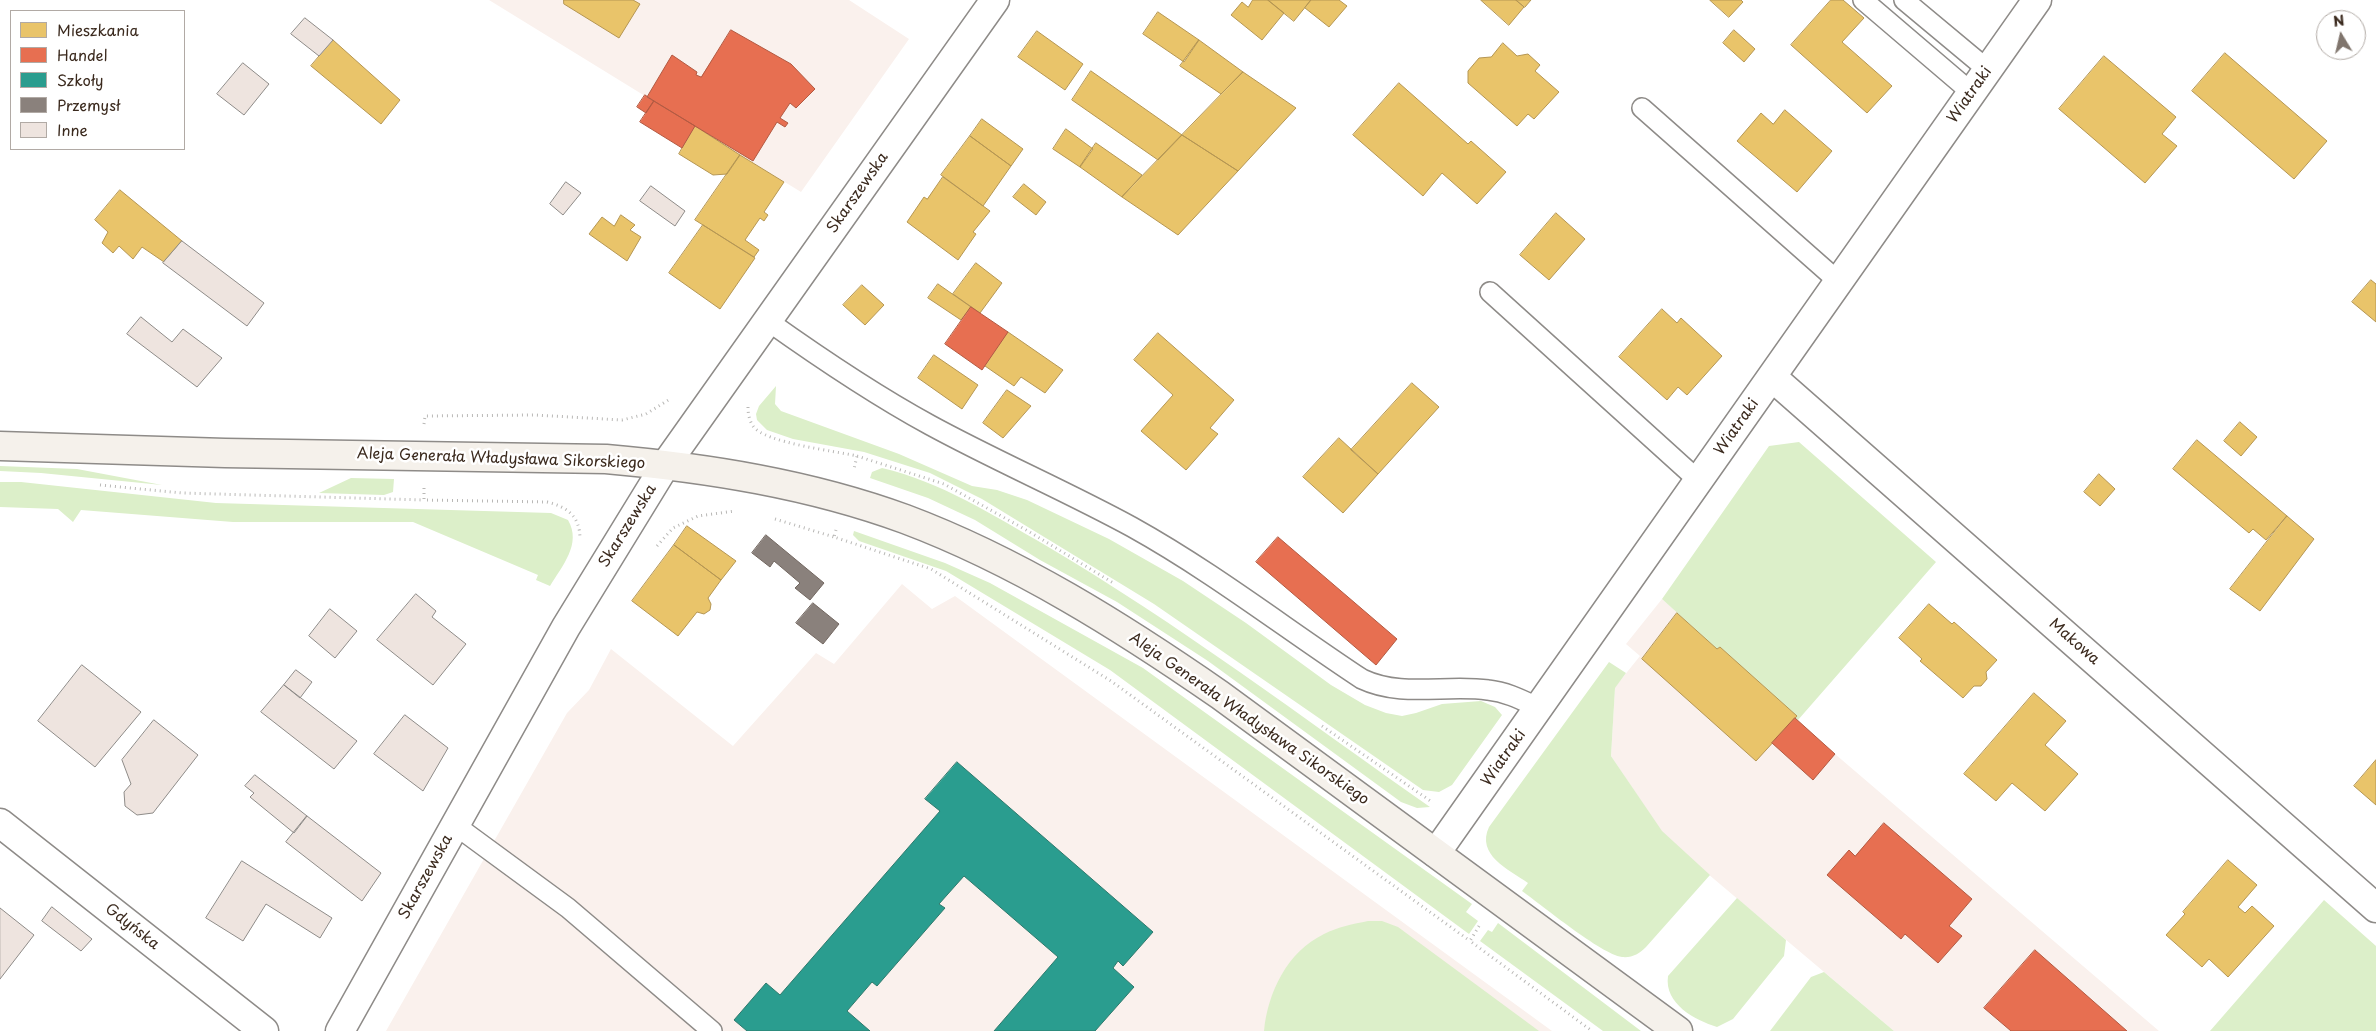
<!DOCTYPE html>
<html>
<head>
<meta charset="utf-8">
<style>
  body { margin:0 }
  #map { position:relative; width:2376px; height:1031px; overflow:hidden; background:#fff; font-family:"Playpen Sans",sans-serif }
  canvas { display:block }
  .legend { position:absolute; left:10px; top:10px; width:175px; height:140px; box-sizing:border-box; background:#fff; border:1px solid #b1aaa5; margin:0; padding:6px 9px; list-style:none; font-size:15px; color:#3b2a1e }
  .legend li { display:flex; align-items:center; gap:10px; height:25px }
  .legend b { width:25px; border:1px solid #b1aaa5 }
  .north { position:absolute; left:2316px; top:10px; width:50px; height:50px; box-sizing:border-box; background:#fff; border:1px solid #b1aaa5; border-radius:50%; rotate:351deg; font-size:14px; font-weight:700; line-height:20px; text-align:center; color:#3b2a1e }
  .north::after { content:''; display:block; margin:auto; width:18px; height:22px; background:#80756d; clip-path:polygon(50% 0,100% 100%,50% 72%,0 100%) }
</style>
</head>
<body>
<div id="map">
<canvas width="2376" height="1031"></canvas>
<ul class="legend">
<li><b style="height:14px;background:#e9c46a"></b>Mieszkania</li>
<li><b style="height:14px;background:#e76f51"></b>Handel</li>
<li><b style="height:14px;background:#2a9d8f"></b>Szkoły</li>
<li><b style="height:14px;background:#8a817c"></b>Przemysł</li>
<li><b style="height:14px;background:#eee4df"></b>Inne</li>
</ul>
<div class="north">N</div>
</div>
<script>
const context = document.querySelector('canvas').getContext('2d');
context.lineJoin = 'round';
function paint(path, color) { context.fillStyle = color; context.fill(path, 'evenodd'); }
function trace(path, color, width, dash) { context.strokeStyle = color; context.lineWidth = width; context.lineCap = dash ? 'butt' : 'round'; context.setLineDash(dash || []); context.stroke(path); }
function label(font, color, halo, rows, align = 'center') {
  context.font = font + ' "Playpen Sans",sans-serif'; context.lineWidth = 5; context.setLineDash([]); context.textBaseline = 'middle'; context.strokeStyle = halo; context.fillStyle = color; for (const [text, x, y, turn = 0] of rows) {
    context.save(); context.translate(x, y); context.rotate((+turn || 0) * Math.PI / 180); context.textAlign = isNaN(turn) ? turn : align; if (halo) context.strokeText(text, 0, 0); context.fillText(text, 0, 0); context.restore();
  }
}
const built = new Path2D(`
  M489,0H849L909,39L801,192Z
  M902,584L932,609L955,596L1552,1031H386L567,713L589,690L611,649L733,746L816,653L834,664Z
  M1662,599L1717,649L1720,647L1797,716L1796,718L1835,754L2159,1031H1894L1682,852L1661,831L1611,756L1615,687L1640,656L1626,644Z`);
const green = new Path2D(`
  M776,386L775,404L781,411L899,454L972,486L997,490L1027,500L1109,539L1183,581L1246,623L1331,685L1365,705L1386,713L1402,716L1416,713L1442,704L1481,701L1495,707L1502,715L1452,785L1439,792L1423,790L1154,604L982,499L930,473L864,452L793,439L767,430L757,420L756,414L759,406Z
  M1799,442L1936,562L1798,720L1795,718L1797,716L1720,647L1717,649L1662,599L1769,446Z
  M0,466L77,469L162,485L41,473L0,471Z
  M882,468C941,482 993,515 1045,545C1179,624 1303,718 1430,807L1417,808L1401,802L1208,661L1117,602L1040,560L975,520L928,498L870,478L872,472Z
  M351,478L394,479L393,492L384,495L319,493Z
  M0,482H21L216,503L551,513L568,520C582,544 562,566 550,586L536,580L538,575L413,522H233L81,510L73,522L58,509L0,507Z
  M854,531L945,563L990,583L1143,668L1472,904L1466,912L1478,921L1469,934L1110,670L946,571L859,541L853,535Z
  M1609,662L1626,673L1615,688L1611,756L1662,831L1710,875L1646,947C1639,954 1632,958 1622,957C1601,954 1543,906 1522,891L1528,883C1508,869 1476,855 1489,827Z
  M1737,898L1786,940L1784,956L1733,1019L1717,1027C1695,1020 1664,1004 1668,976Z
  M2324,900L2376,946V1031H2210Z
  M1368,921H1382L1398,927L1539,1031H1264C1268,992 1287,952 1324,934C1338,927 1353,924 1368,921Z
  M1498,923L1641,1031H1603L1480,941L1488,930L1492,932Z
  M1824,972L1894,1031H1770L1811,977Z`);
const homes = new Path2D(`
  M564,0H633L640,4L619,38L564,4Z
  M1253,0H1268L1284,13L1262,40L1231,15L1242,2L1248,7Z
  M1268,0H1311L1294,21Z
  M1311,0H1339L1347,6L1329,27L1305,8Z
  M1481,0H1516L1524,7L1509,25Z
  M1516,0H1531L1525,7Z
  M1710,0H1741L1743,2L1729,17Z
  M1831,0H1843L1864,18L1842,42L1892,86L1867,113L1791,45Z
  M1158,12L1199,40L1184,62L1143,34Z
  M1734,30L1755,49L1744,62L1723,43Z
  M1037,31L1083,64L1065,90L1018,57Z
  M333,40L400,100L381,124L311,66Z
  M1199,40L1243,72L1221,94L1180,66Z
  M1503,43L1517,56L1528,54L1540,65L1535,71L1559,92L1534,119L1528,114L1517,126L1468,83V71L1479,58L1491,57Z
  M2225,53L2327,141L2294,179L2192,91Z
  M2104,56L2176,117L2162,134L2177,146L2145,183L2059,109Z
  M1091,71L1182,135L1158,160L1072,100Z
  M1243,72L1296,108L1238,171L1182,135Z
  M1399,83L1468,144L1471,141L1506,172L1477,204L1442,173L1423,196L1353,135Z
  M1785,110L1832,151L1797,192L1737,141L1761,113L1773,124Z
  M982,119L1023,149L1011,166L970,136Z
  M695,126L740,155L727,174L713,175L679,154Z
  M1066,129L1093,149L1080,167L1053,149Z
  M1182,135L1238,171L1178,235L1122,197Z
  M970,136L1011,166L983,206L941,175Z
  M1096,143L1142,175L1122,197L1080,167Z
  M740,155L784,182L764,212L768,215L764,221L760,218L745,240L759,250L754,257L695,220Z
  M943,177L990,211L973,232L976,234L958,260L907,222L924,197L927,199Z
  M1024,184L1046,202L1036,215L1013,197Z
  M120,190L182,241L164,262L142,247L133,259L119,246L113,253L102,243L108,232L95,220Z
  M1556,213L1585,239L1549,280L1520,255Z
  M621,215L635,225L630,230L641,237L627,261L589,234L602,217L614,226Z
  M703,225L755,258L720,309L669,273Z
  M976,263L1002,283L980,313L953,294Z
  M2371,280L2376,284V322L2352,302Z
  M938,284L971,307L961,320L928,298Z
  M862,285L884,305L865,325L843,305Z
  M1662,309L1677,323L1681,318L1722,356L1687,395L1678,387L1667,400L1619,357Z
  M1008,332L1063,370L1045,393L1021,377L1014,386L985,366Z
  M1158,333L1234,400L1210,428L1218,434L1186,470L1141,431L1173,395L1134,360Z
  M934,355L978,385L962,409L918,378Z
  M1412,383L1439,407L1378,474L1351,450Z
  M1007,390L1031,406L1003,438L983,423Z
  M2240,422L2257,437L2241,456L2224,441Z
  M1339,438L1378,474L1343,513L1303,477Z
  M2197,440L2287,516L2266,540L2253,529L2249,533L2173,469Z
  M2099,474L2115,489L2100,506L2084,492Z
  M2287,516L2314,539L2260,611L2230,589Z
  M687,526L736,561L721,580L674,545Z
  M674,545L721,580L708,598L711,604L710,610L704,614L697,612L678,636L632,601Z
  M1929,604L1952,624L1954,622L1997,660L1986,672L1987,679L1981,686H1974L1963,698L1920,661L1922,659L1899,638Z
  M1677,613L1717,649L1720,647L1797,716L1756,761L1642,659Z
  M2034,693L2066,721L2045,745L2078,774L2045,811L2012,783L1996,801L1964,774Z
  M2376,760V805L2354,786Z
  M2228,860L2257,885L2238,907L2245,913L2252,906L2274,926L2228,977L2209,959L2202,967L2166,935L2185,914L2183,912Z`);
const shops = new Path2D(`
  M731,30L791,64L815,89L796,108L790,103L780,118L788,123L785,127L777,122L753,161L647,97L672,55L697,72L696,75L701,77Z
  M645,95L654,101L646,113L637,107Z
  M654,101L695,126L682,148L640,122Z
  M971,307L1008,332L982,370L945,344Z
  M1278,537L1397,639L1376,665L1256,562Z
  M1795,718L1835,754L1813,780L1772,743Z
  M1884,823L1972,899L1949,926L1962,936L1938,963L1905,934L1901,939L1827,875L1849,850L1855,856Z
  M2035,950L2127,1031H2011L1984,1008Z`);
const schools = new Path2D(`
  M957,762L1153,932L1123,966L1118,961L1113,968L1134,987L1095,1031H994L1058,957L964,876L939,904L945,908L877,986L872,982L847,1011L870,1031H747L734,1020L766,983L780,995L940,811L925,799Z`);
const industry = new Path2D(`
  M766,535L824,583L810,600L795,588L800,583L774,561L770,567L752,553Z
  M813,603L839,624L823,644L796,623Z`);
const building = new Path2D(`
  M305,18L333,40L319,56L291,34Z
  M243,63L269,84L244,115L217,94Z
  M566,182L581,193L563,215L550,204Z
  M651,186L685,211L675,226L640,201Z
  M182,241L264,303L247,326L163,263Z
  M141,317L172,342L183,329L222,358L197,387L127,334Z
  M416,594L436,611L432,617L466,644L433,685L377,640Z
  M330,609L357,631L335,658L309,636Z
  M82,665L141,712L95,767L38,721Z
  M296,670L312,682L300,698L284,685Z
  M284,685L357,741L334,769L261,712Z
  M405,715L448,748L423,791L374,754Z
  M154,720L198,755L153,813L137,815L125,806L124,792L131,784L122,760Z
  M255,775L307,816L294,833L250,797L254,793L245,786Z
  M307,816L381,873L362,901L286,842Z
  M242,861L332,918L320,938L266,904L243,941L206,918Z
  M52,907L92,939L81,951L42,921Z
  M0,908L34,935L0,979Z`);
const path = new Path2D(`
  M748,407C748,413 749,420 753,426C764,443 836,451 857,456L854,469
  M424,424L425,416L535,415L622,420L646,414L670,399
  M857,456L944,484L1028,531L1115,584
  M100,485L182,493L424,500
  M424,488V500L547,502C568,507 580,517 580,539
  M775,519L834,537
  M836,530L834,537L931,569L1111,681L1470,941
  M657,546L673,528L698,516L735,511
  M1322,726L1432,802
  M1479,926L1470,941L1592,1031`);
const service = new Path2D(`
  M1863,0L1972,93
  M1904,0L1988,70
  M1642,108L1839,282
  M1490,292L1699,481
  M768,321C820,358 873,394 930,425C996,461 1066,491 1132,527C1213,572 1286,629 1362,679C1402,698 1446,684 1488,690C1507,692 1522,700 1539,708
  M455,825L568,908L712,1031`);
const minor = new Path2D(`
  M1772,377L2376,908
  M0,823L264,1031
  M1436,853L2037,0
  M340,1031L566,627L666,464`);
const tertiary = new Path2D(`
  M666,464L995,0`);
const primary = new Path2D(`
  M0,446L225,453L606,459C708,468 809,484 905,519C1017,561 1122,627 1220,695L1678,1031`);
const streetNames = [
  ["Wiatraki",1970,95,-55],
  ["Skarszewska",858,193,-55],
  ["Wiatraki",1737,427,-55],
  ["Aleja Generała Władysława Sikorskiego",501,459,2],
  ["Skarszewska",628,526,-58],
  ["Makowa",2074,642,41],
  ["Aleja Generała Władysława Sikorskiego",1249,719,35],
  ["Wiatraki",1504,758,-55],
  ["Skarszewska",426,877,-61],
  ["Gdyńska",132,927,38]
];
paint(built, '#faf1ed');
paint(green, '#dcefc9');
paint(homes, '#e9c46a');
trace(homes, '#b59653', 1);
paint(shops, '#e76f51');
trace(shops, '#b35a42', 1);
paint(schools, '#2a9d8f');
trace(schools, '#2f7a6d', 1);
paint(industry, '#8a817c');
trace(industry, '#726760', 1);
paint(building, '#eee4df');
trace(building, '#8e8b88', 1);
trace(service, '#8e8b88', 22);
trace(minor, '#8e8b88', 31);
trace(tertiary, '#8e8b88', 31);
trace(primary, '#8e8b88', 31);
trace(path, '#b9b8b6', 3, [1, 4]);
trace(service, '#fff', 19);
trace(minor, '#fff', 28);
trace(tertiary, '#fff', 28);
trace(primary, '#f5f1eb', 28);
label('15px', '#3b2a1e', '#fff', streetNames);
</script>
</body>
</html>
